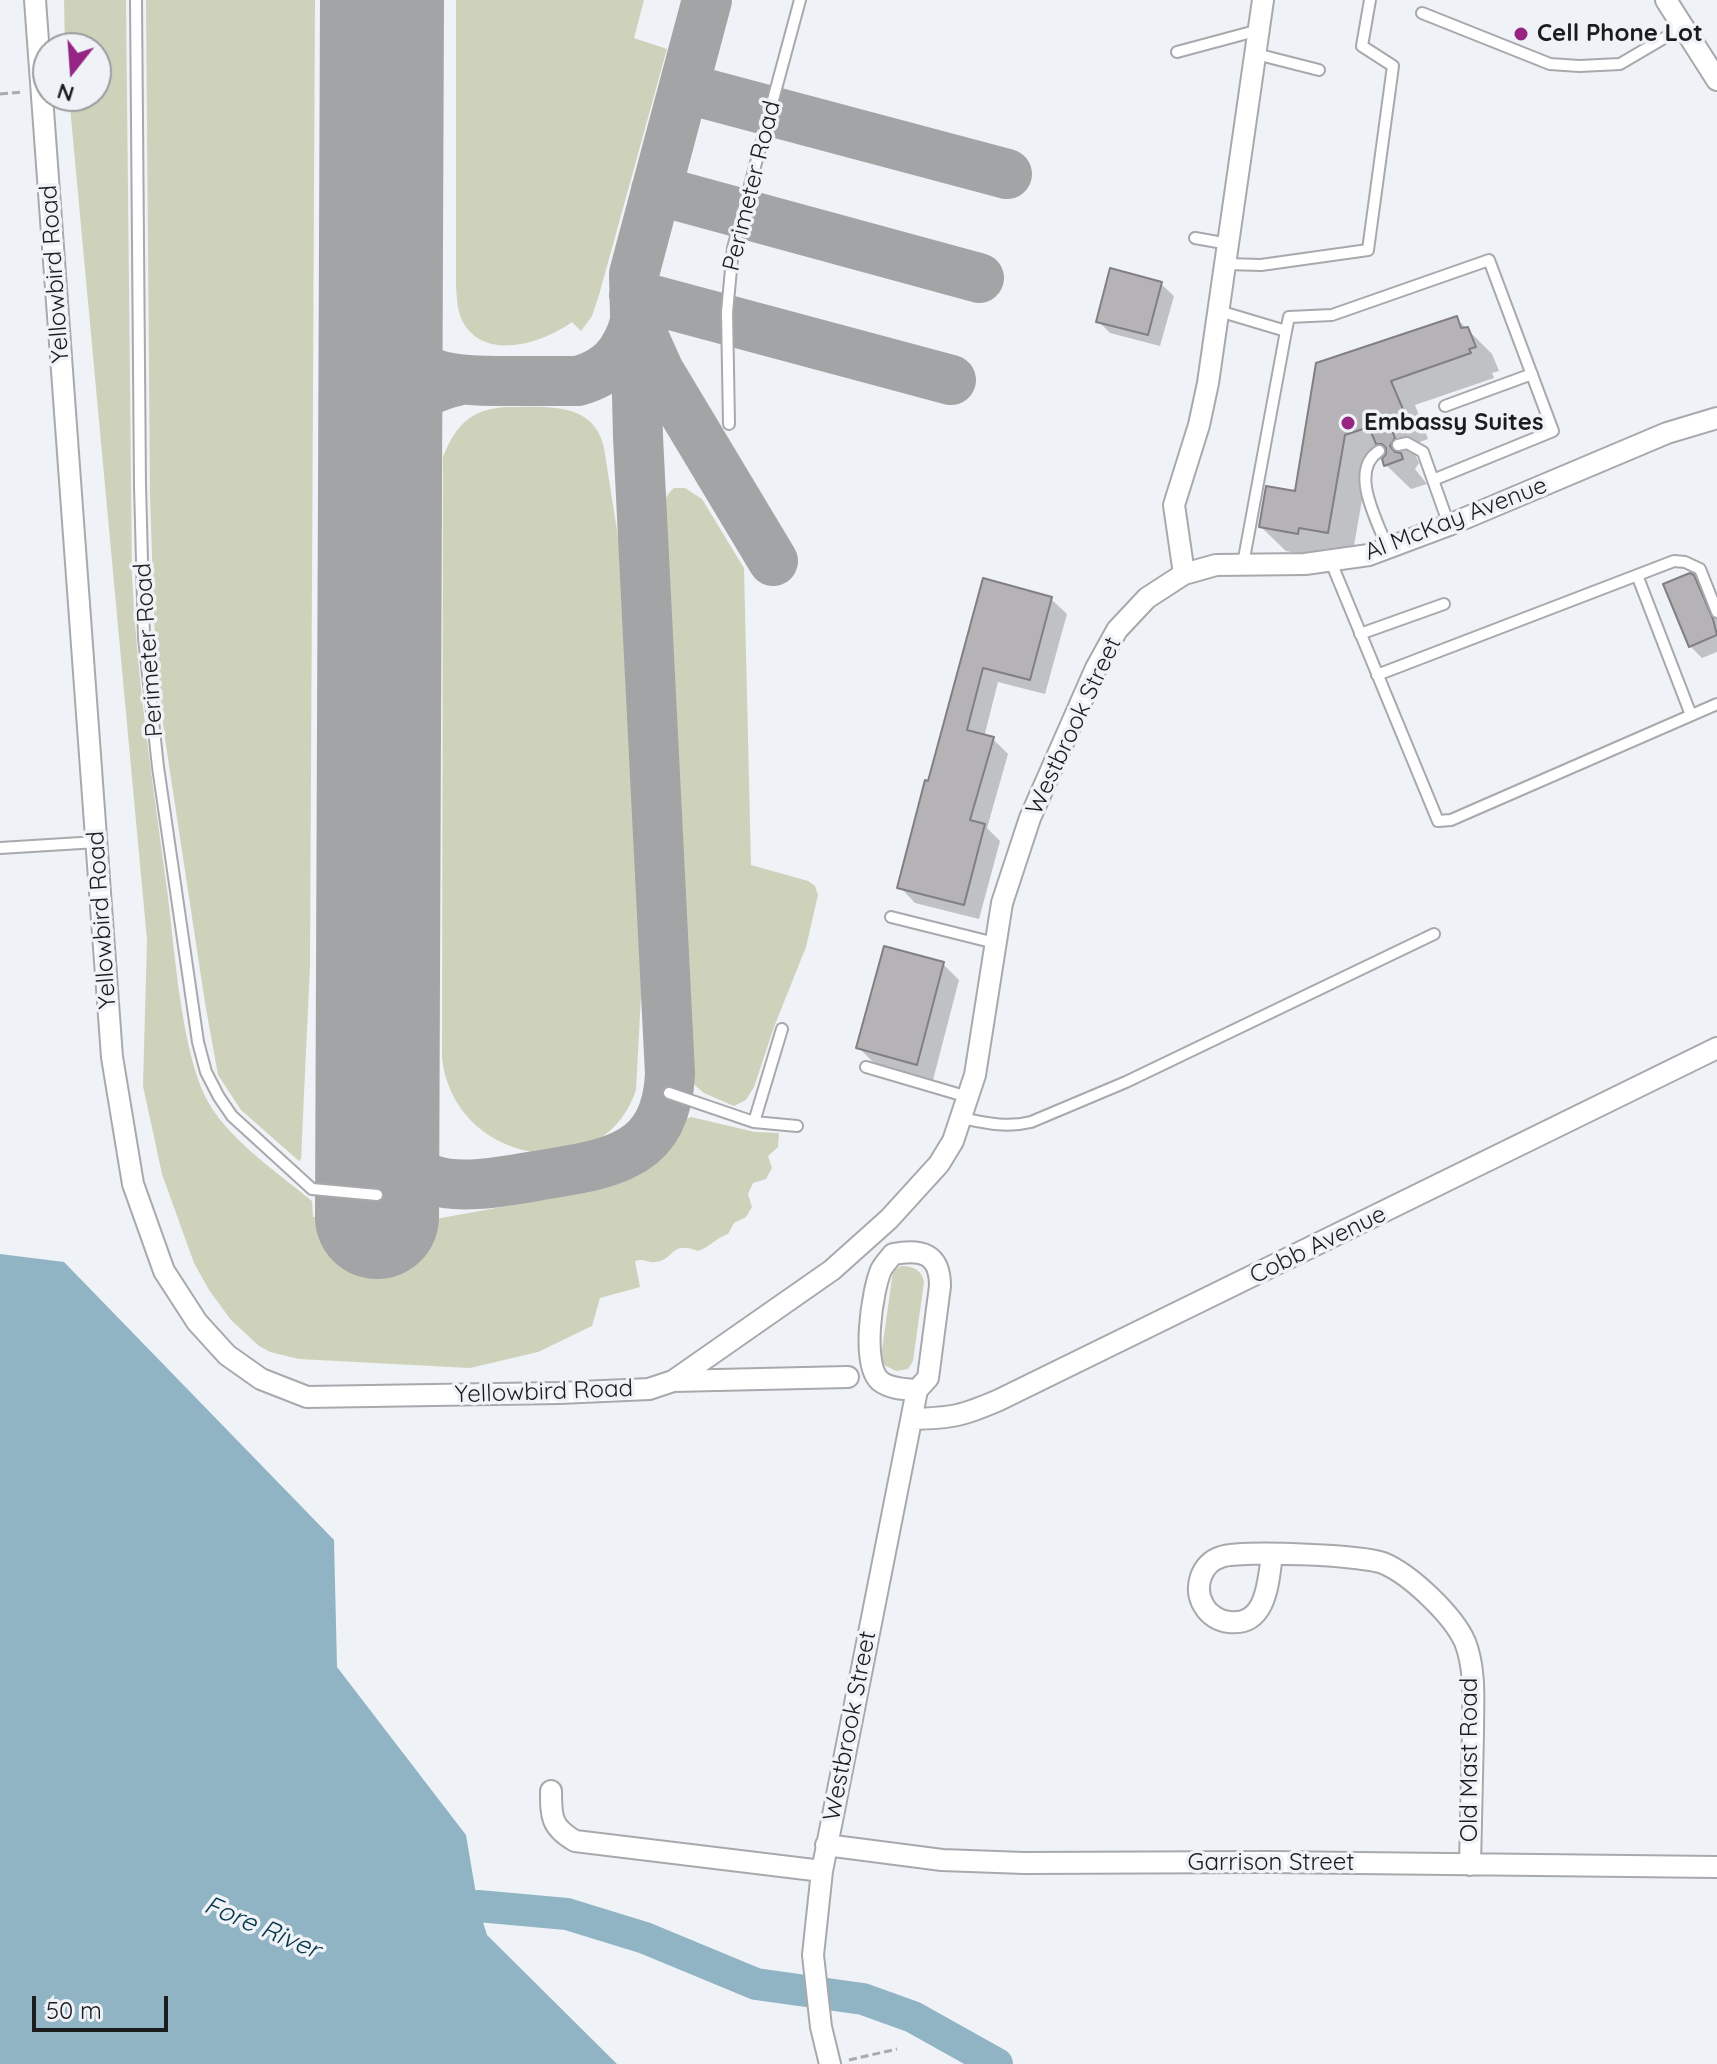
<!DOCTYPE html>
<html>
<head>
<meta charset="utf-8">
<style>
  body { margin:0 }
  #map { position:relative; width:1717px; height:2064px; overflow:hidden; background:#eff2f6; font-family:Quicksand,sans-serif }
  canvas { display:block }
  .north { position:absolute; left:32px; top:32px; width:80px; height:80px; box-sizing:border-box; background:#eff2f6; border:2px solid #9a9c9f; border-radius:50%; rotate:197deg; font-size:22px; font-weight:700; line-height:32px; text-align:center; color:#1b1c1d }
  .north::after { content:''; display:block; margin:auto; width:28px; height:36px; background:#952483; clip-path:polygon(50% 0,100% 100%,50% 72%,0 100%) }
  .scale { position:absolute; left:32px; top:1996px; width:136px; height:36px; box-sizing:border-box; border:4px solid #1b1c1d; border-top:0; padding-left:10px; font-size:24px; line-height:28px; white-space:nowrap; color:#1b1c1d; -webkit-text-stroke:6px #eff2f6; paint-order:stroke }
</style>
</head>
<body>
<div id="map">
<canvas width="1717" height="2064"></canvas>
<div class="north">N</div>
<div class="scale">50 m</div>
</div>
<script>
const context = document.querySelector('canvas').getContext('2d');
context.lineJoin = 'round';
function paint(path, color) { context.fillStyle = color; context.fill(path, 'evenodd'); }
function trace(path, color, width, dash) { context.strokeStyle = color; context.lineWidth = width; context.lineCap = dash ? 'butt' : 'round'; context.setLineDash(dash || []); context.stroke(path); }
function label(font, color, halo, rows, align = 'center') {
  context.font = font + ' Quicksand,sans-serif'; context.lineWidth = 7; context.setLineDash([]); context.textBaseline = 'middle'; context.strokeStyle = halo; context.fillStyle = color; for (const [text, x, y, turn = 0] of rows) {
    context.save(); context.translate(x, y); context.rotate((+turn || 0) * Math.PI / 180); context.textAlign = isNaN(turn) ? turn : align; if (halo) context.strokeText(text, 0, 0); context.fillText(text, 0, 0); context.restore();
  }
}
const green = new Path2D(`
  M64,0H126L132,576C137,683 154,790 168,897C175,954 181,1043 204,1094C223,1136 277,1172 312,1201L313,1217L441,1218L601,1189L638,1176L657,1162L672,1146L685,1120L691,1117L755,1132L779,1133L778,1147L768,1156L772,1168L766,1179L753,1183L748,1194L752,1207L746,1217L734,1223L728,1234C716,1238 710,1247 698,1251C670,1240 675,1260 655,1262C647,1263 644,1258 635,1261L640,1287L600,1298L592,1326L538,1352L470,1368L299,1359L270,1352L259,1346L231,1320L209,1290L194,1263L162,1174L143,1086L147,940L69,96H96V48H65Z
  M146,0H315L310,966L301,1159L299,1161L241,1110L218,1075L205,1003L164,732L155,643L150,496Z
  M456,0H644L634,38L667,49L599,295L592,316L581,331L572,322C544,342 488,362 464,324C457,313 457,299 456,286Z
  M505,407C544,407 594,400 604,448L625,581L643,958L636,1090C603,1190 454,1165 442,1058L443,457C456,425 470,410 505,407Z
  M674,488H685L702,499L744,568L751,865L808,881L815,886L818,895L806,947L774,1027L754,1087L746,1100L734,1106L704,1093L691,1082L663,518C662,505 664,497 674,488Z
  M901,1266C913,1266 922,1270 924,1282L913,1361L908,1369L896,1371L884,1365L881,1357L893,1271Z`);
const water = new Path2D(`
  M0,1254L64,1262L334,1540L337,1667L466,1835L478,1906L487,1935L617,2064H0Z`);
const shadow = new Path2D(`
  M1161,284L1174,296L1160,346L1110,333L1098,321Z
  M1456,318L1492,354L1499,371L1492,373L1494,378L1415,405L1428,439L1411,445L1419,463L1415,469L1427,484L1411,489L1386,465L1390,452L1369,460L1352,557L1322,558L1286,551L1261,527L1297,493L1318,364Z
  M1693,577L1705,589L1717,617V652L1702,658L1690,646Z
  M984,581L1051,599L1067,614L1045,694L998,682L984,737L993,739L1008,754L987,828L1000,841L979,919L915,903L900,887Z
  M943,964L959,980L933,1080L875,1064L859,1048Z`);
const river = new Path2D(`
  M435,1915L478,1906L567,1914L645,1938L756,1984L863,1999L913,2017L997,2064`);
const taxiway = new Path2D(`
  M684,88L1007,174
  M656,190L979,278
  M634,295L951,380
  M381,301C402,370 427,381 496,381C524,381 551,381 578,381C610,372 626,354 635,322
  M641,331L659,371L773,561
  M380,468C392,420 406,392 457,381
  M378,1093C395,1198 449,1191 536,1176C605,1164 666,1161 670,1074L638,437L634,274L707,0`);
const runway = new Path2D(`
  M377,1217L382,0`);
const building = new Path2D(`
  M1110,268L1162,282L1148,335L1096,322Z
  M1457,316L1461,328L1468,327L1476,347L1469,349L1471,353L1391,381L1405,414L1388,420L1395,438L1390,446L1395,452L1401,453L1403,459L1384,466L1382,459L1386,454V448L1382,444H1376L1369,427L1345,435L1328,533L1299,528L1298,534L1259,527L1266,486L1295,491L1316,363Z
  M1690,573L1694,575L1713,619L1717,635L1689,647L1663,584Z
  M983,578L1052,597L1030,680L983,668L967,730L994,737L970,820L985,824L964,905L897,888L925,780L928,781Z
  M884,946L944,962L917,1065L856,1048Z`);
const path = new Path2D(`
  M0,94L22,92
  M849,2060L897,2049`);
const service = new Path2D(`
  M136,0L140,485L144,638L158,767L198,1042L206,1072L219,1097L232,1116L312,1189L377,1195
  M1422,13L1550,64L1579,66L1620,64L1683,27
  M1177,52L1259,30
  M1256,54L1319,70
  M1195,238L1229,244
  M1227,264L1261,265L1368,250L1393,66L1362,46L1370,0
  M1219,311L1286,331L1289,317L1332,315L1489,260L1553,431L1433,480
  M1445,406L1532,374
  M729,424L727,312L733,248L800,0
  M1398,445L1407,443L1423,452L1449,525
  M1379,451C1348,471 1378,522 1388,549
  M1331,562L1438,821L1451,820L1717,704
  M1243,564L1286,331
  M1637,575L1691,715
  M1360,634L1444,604
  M1377,675L1674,561L1685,562L1700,569L1717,612
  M0,848L97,842
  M891,917L995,943
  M866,1067L968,1097
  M669,1093L754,1122L797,1126
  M961,1118C986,1123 1006,1128 1031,1122L1126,1082L1434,934
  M754,1122L782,1029`);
const minor = new Path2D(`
  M35,0L112,1057L133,1184L164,1271L197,1322L227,1355L261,1379L307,1397L559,1393L649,1389L673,1381L832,1270L889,1219L939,1164L953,1141L975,1075L1002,903L1030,818L1096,668L1117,630L1147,598L1184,574L1216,565L1305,564L1369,555L1449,525L1667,433L1717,418
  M1666,0L1717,80
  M1184,574L1174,505L1199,425L1208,383L1263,0
  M673,1381L848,1377
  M912,1419C952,1418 962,1416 999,1400L1717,1048
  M1272,1555C1268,1582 1267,1626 1229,1622C1219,1621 1209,1615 1204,1606C1193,1588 1201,1563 1221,1557C1241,1550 1363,1555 1383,1563C1410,1574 1453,1615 1465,1642C1476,1670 1473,1703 1473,1732C1472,1777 1471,1821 1470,1865
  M551,1791C551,1817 551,1827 575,1841L822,1871
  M826,1845L942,1860L1024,1863L1268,1862L1717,1867
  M830,2064L821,2027L813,1955L822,1871L917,1390L928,1378L940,1286C940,1253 921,1249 893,1254C889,1259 884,1264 881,1270C872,1291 861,1365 880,1381C890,1389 905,1389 917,1390`);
const markers = [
  [1521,34,8,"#952483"],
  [1348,423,8,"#952483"]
];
const poiNames = [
  ["Cell Phone Lot",1537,34],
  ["Embassy Suites",1364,423]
];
const streetNames = [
  ["Perimeter Road",752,186,-76],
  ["Yellowbird Road",55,274,-94],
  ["Al McKay Avenue",1456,519,-21],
  ["Perimeter Road",149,650,-94],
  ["Westbrook Street",1074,726,-65],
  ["Yellowbird Road",102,920,-94],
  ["Cobb Avenue",1318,1245,-26],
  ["Yellowbird Road",544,1392,-2],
  ["Westbrook Street",850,1726,-79],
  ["Old Mast Road",1470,1760,-90],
  ["Garrison Street",1271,1863]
];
const waterNames = [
  ["Fore River",262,1928,23]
];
paint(green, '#ced2bb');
paint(water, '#91b4c5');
paint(shadow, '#0003');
trace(river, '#91b4c5', 32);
trace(taxiway, '#a2a4a6', 50);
trace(runway, '#a2a4a6', 124);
paint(building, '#b6b3b7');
trace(building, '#817f83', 2);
trace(service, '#a7a9ad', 14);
trace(minor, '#a7a9ad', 24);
trace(path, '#a8aaad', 3, [8, 4]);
trace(service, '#fff', 10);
trace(minor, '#fff', 20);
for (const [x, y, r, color] of markers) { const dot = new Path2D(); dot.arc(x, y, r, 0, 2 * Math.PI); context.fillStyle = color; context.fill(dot); trace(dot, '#eff2f6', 3); }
label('bold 24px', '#1b1c1d', '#eff2f6', poiNames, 'left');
label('24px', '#1b1c1d', '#eff2f6', streetNames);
label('italic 26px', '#06384b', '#eff2f6', waterNames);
</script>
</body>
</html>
